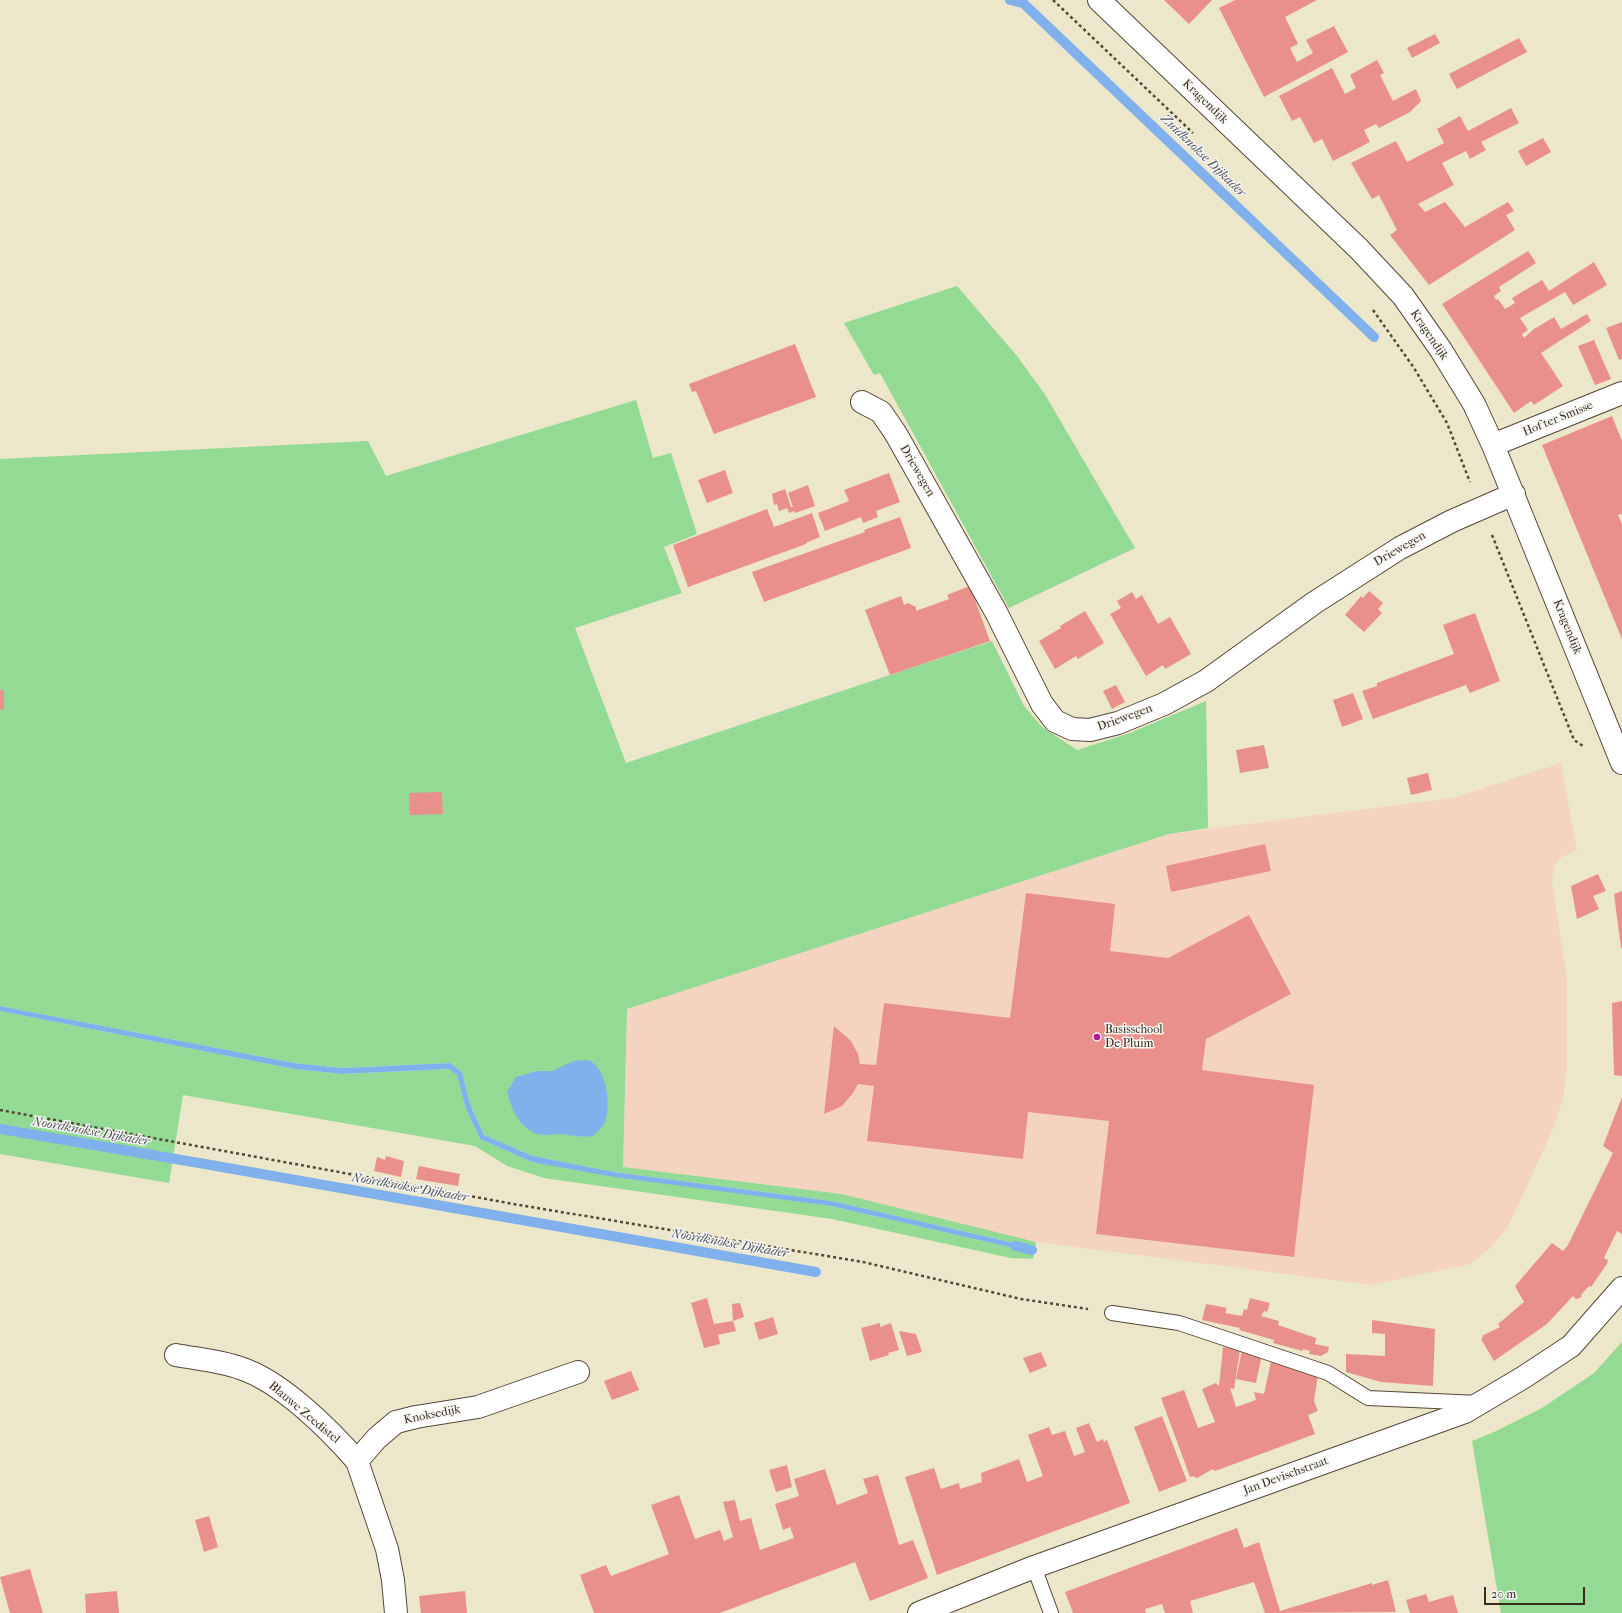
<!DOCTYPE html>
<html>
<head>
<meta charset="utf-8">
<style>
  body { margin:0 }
  #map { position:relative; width:1622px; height:1613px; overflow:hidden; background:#ece6ca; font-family:"IM FELL French Canon",serif }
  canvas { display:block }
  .scale { position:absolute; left:1484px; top:1587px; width:101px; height:18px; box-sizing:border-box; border:2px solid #3b2a1e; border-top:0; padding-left:5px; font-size:12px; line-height:14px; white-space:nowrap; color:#3b2a1e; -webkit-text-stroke:3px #f6f6f2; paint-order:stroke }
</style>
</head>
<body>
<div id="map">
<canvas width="1622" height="1613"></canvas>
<div class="scale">20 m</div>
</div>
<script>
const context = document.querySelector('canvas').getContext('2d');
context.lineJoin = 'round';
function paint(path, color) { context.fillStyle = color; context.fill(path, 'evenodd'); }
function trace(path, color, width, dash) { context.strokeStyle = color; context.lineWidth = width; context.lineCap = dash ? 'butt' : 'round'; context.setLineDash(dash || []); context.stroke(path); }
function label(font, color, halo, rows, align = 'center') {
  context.font = font + ' "IM FELL French Canon",serif'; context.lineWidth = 3; context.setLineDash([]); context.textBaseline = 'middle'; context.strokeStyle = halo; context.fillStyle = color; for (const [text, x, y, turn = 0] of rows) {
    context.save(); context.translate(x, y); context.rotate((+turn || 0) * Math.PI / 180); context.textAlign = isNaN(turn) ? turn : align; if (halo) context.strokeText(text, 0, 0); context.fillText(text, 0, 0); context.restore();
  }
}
const built = new Path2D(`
  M1561,763L1577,850L1560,858L1554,866L1552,882L1567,978V1065L1563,1098L1554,1127L1508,1227L1490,1248L1471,1264L1372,1285L1036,1242L842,1194L623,1167L627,1009L1169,834L1453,798Z`);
const green = new Path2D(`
  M957,286L1017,356L1044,393L1135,548L1009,608L880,373L874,375L844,323Z
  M636,400L653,458L671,453L697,534L664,547L682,593L575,628L626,763L992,641L1024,706L1042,727L1077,750L1130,733L1206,701L1208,828L1169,834L627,1009L623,1167L842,1194L1036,1242L1033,1259L1011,1258L832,1219L544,1178L507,1166L475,1146L183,1095L169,1183L0,1154V1011L294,1069L342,1074L449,1069L457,1074L465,1106L480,1139L532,1162L831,1206L1026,1251L1027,1246L832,1201L614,1172L533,1156L484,1135L470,1104L462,1072L450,1063L343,1068L294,1063L0,1006V459L368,441L386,476Z
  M1622,1342V1613H1501L1472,1441L1492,1433L1542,1408L1594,1373Z`);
const water = new Path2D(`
  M0,1006L294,1063L343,1068L450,1063L462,1072L470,1104L484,1135L533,1156L614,1172L832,1201L1027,1246L1026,1251L831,1206L614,1177L532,1162L480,1139L465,1106L457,1075L449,1069L342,1074L294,1069L0,1011Z
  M589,1060C607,1070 611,1103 605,1122C603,1127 597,1132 593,1136C581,1138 571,1135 559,1134C552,1134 543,1136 537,1134C518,1126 512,1110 507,1092L516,1077L537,1071H552L574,1061Z`);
const stream = new Path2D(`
  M1010,0L1023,3L1374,337
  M0,1129L205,1164L816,1272
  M1015,1246L1032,1250`);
const building = new Path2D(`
  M1164,0H1212L1189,24Z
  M1235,0H1317L1285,17L1298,44L1290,48L1297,62L1313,53L1306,40L1334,26L1348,52L1264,97L1219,8Z
  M1435,34L1440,43L1412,58L1407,48Z
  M1519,38L1527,52L1457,89L1449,74Z
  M1377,60L1384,73L1380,75L1393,101L1416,89L1421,101L1410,112L1379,128L1376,124L1364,130L1370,142L1333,161L1322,139L1314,143L1300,117L1292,121L1279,96L1332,68L1345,94L1356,88L1350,75Z
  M1511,108L1519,123L1481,142L1486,150L1470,159L1466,151L1442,163L1454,185L1418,204L1425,212L1445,202L1465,227L1508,202L1514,211L1506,215L1515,230L1429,285L1390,235L1397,230L1379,195L1372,199L1351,163L1396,141L1407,162L1444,143L1437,129L1460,116L1468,131Z
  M1543,138L1551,152L1526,166L1518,151Z
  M1528,251L1536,263L1499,287L1501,291L1494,296L1496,300L1498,299L1505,309L1515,303L1512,298L1542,280L1549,291L1594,262L1607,285L1573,305L1565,292L1520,318L1528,330L1522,334L1524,338L1534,329L1554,317L1561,329L1587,314L1591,321L1541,353L1563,386L1534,405L1531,401L1514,413L1442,304Z
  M1622,322V359L1619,360L1606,328Z
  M1594,340L1611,379L1595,385L1578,346Z
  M795,344L816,397L714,434L696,391L692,392L689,384Z
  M1612,416L1622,441V514L1618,515L1622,524V639L1542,445Z
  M725,470L733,493L707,503L698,480Z
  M889,473L900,502L876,511L878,517L863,523L861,517L825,531L818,513L849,501L844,490Z
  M808,485L815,506L795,513L794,511L789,513L787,508L779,511L777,504L774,505L772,494L785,489L791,507H793L788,493Z
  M767,509L774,527L812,513L820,537L806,543V544L688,587L673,545Z
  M900,517L911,548L764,602L752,572L865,532L864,530Z
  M970,586L990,641L890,675L865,610L901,596L904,605L908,603L916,607V611L949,599L947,595Z
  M1369,591L1383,603L1378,609L1382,613L1364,632L1345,615L1361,596L1363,598Z
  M1132,592L1136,599L1142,595L1158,624L1170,617L1191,654L1165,669L1163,665L1146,676L1110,614L1121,608L1117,601Z
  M1085,611L1104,643L1078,659L1076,656L1055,669L1039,641L1061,628L1060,626Z
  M1475,613L1500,681L1470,693L1466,685L1373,719L1362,691L1377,686V683L1454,654L1443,625Z
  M1116,685L1125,702L1112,709L1103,691Z
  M0,690H4V709L0,710Z
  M1353,693L1363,719L1342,727L1333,700Z
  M1264,745L1269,768L1240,773L1236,750Z
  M1428,773L1432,790L1411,795L1407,778Z
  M442,792L443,814L410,815L409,793Z
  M1265,844L1271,871L1171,892L1166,866Z
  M1598,874L1606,891L1593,896L1599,909L1577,919L1571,886Z
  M1622,891V948H1621L1614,894Z
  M1026,893L1115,904L1110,951L1168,958L1249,915L1291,994L1206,1039L1202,1070L1314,1085L1294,1257L1096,1234L1109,1121L1028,1112L1023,1159L867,1141L874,1086L858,1084L853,1093L842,1106L824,1114L834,1026L851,1041L858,1054L860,1064L876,1065L884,1003L1010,1018Z
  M1622,1001V1076L1614,1075L1612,1003Z
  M1622,1097V1234L1617,1231L1604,1258L1608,1260L1607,1264L1591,1287L1589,1286L1581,1295L1582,1297L1576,1299L1573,1296L1547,1324L1494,1361L1481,1339L1483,1338L1482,1336L1500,1327L1498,1324L1524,1302L1515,1286L1552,1243L1563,1251L1568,1245L1613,1153L1603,1146Z
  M386,1156L404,1161L401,1177L374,1171L377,1157L385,1160Z
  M419,1166L460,1174L458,1186L416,1179Z
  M707,1298L714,1324L733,1321L732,1304L740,1303L744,1317L733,1321L736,1331L718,1335L720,1344L704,1348L691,1303Z
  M1250,1298L1270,1303L1267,1312L1264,1311L1261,1316L1279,1321L1278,1325L1316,1338L1315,1344L1329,1347L1328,1352L1321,1356L1309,1354L1310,1351L1303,1349V1351L1273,1343L1274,1340L1239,1330L1240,1328L1202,1320L1206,1304L1227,1308L1225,1313L1242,1316L1244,1309L1247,1310Z
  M773,1317L778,1334L759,1340L754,1323Z
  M1372,1320L1435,1329L1433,1386L1381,1382L1346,1372V1354L1385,1356V1334L1372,1333Z
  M880,1323V1327L891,1323L899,1350L888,1353L889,1355L870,1361L861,1328Z
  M899,1331L916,1334L922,1352L907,1356Z
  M1223,1347L1240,1350L1234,1389L1230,1388L1236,1407L1256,1400L1254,1392L1264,1394L1272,1357L1318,1375L1314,1401L1318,1411L1308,1415L1315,1434L1215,1471L1213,1469L1197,1478L1193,1476L1190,1477L1161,1398L1184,1390L1198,1428L1215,1422L1202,1389L1216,1383L1219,1386Z
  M1242,1350L1262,1354L1256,1383L1236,1379Z
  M1041,1352L1047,1366L1030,1373L1023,1358Z
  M631,1371L639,1390L612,1400L604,1381Z
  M1162,1416L1187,1481L1159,1492L1134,1427Z
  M1089,1423L1097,1442L1103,1439L1104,1442L1107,1440L1130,1503L937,1575L905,1477L934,1468L941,1489L959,1483L960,1489L982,1482L981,1473L1019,1459L1027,1482L1043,1476L1028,1435L1049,1427L1052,1435L1065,1431L1074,1456L1085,1452L1076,1428Z
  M787,1465L792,1487L776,1492L769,1470Z
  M825,1469L837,1505L868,1493L863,1479L878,1475L899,1545L913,1540L928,1578L870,1601L855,1562L720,1613H594L580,1575L606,1565L611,1576L669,1554L651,1505L679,1495L695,1539L720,1530L724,1541L733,1537L723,1502L735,1500L740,1521L751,1518L760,1550L794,1538L790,1527L783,1530L775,1504L799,1496L794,1479Z
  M209,1516L218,1547L204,1552L195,1520Z
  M1237,1528L1244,1548L1259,1542L1280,1611L1372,1583V1585L1388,1580L1396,1612L1265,1613L1254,1582L1190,1601L1193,1613H1165L1162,1604L1145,1609L1146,1613H1073L1065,1592Z
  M30,1569L43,1613H10L0,1577Z
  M117,1591L119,1613H86L85,1594Z
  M465,1591L467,1613H421L419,1596Z
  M1426,1594L1429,1602L1453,1595L1458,1613H1410L1406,1600Z`);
const path = new Path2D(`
  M1053,0L1193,133
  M1373,310L1414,368L1447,423L1470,482
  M1492,535L1574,740L1583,746
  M0,1110L519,1205L863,1262L1021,1299L1088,1309`);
const lane = new Path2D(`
  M1112,1313L1179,1323L1328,1373L1368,1398L1479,1403
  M1034,1567L1051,1613`);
const street = new Path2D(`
  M1099,0L1359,249L1403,296L1441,350L1474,404L1493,445L1622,763
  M862,402L881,412L896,434L996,612L1042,704L1055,721L1072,729L1090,730L1118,723L1164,704L1206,681L1314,603L1400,548L1452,521L1514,494
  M1493,445L1622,393
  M176,1355C197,1359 220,1361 240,1368C281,1381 329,1429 357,1461
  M396,1613L393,1580L387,1549L357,1461L377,1438L396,1422L416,1417L478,1407L578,1372
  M919,1613L1034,1567L1465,1412L1524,1377L1571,1346L1622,1288`);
const markers = [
  [1097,1037,4,"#b5179e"]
];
const streetNames = [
  ["Kragendijk",1205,102,44],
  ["Kragendijk",1429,335,56],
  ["Hof ter Smisse",1558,419,-22],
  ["Driewegen",917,471,60],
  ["Driewegen",1400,549,-30],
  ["Kragendijk",1567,627,68],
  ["Driewegen",1125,718,-20],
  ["Blauwe Zeedistel",304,1413,40],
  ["Knoksedijk",432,1415,-11],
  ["Jan Devischstraat",1286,1476,-20]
];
const poiNames = [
  ["Basisschool",1105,1030],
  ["De Pluim",1105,1044]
];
const waterNames = [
  ["Zuidknokse Dijkader",1203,156,44],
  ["Noordknokse Dijkader",91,1132,10],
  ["Noordknokse Dijkader",410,1188,10],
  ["Noordknokse Dijkader",730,1244,10]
];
paint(built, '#f5d3c1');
paint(green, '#93da94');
paint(water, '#81b1ec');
trace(stream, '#81b1ec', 10);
paint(building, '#ea908a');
trace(lane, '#564638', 16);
trace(street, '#564638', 24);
trace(path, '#564638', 2.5, [3, 3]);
trace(lane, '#fff', 14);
trace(street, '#fff', 22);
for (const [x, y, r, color] of markers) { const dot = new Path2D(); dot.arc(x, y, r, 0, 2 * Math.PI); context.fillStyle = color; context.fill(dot); trace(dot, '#f6f6f2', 1.5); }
label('12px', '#3b2a1e', '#f6f6f2', streetNames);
label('12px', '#3b2a1e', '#f6f6f2', poiNames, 'left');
label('italic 13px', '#50525c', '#f6f6f2', waterNames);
</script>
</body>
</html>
